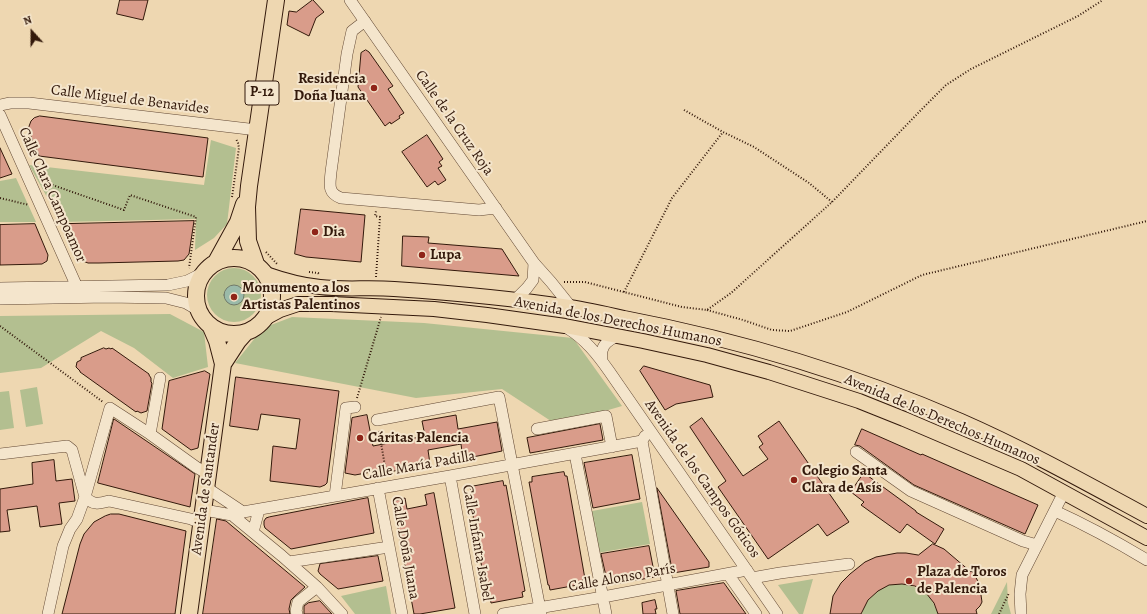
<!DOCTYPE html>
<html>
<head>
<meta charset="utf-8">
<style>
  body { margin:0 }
  #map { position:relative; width:1147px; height:614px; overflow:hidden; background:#eed7b1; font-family:Alegreya,serif }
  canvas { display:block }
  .north { position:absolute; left:12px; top:12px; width:40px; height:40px; -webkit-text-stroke:3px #f4e5cc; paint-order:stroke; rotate:339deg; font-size:11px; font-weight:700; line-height:16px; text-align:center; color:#33190b }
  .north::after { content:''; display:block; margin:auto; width:14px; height:18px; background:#33190b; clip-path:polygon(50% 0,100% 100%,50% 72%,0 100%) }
</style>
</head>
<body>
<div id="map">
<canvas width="1147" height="614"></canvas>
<div class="north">N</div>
</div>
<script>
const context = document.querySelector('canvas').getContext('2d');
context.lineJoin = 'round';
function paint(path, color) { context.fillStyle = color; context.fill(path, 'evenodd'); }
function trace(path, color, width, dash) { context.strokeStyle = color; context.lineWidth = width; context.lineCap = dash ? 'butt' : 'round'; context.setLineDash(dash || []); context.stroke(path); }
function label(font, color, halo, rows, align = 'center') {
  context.font = font + ' Alegreya,serif'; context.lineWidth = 4; context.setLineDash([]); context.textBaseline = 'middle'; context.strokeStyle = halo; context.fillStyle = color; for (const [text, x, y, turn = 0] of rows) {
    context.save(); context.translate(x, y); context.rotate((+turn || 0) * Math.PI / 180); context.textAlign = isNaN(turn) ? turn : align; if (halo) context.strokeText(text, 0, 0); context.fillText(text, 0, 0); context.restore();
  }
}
const green = new Path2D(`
  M211,140L236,148L227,224L214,238L195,250L196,219L61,222L29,165L204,185Z
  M16,178L36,222H0V181Z
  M207 295a27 27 0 1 1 54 0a27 27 0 1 1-54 0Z
  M170,314L204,332L208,367L173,378L134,348L101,331L41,368L0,373V316Z
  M292,317L424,323L573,338L622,406L557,425L502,389L416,398L235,363L263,328Z
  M37,387L43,424L26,427L20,390Z
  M9,391L14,428L0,430V392Z
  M642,502L650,544L597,553L592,511Z
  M813,579L803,614H799L778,585Z
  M1007,582L1008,603L1011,614H991Z
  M902,584C923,588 931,594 938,614H862C865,601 876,589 890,585C894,584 898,584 902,584Z
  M386,586L391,614H355L341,596Z`);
const water = new Path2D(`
  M224 295a10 10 0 1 1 20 0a10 10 0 1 1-20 0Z`);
const building = new Path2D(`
  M120,0H148L143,20L117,14Z
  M313,0L324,12L316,18L309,36L287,25L289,11L296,12Z
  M366,50L369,52L393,86L388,89L404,113L399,116L400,118L391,124L390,122L385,126L358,87L361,53Z
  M40,116L208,138L203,177L39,156L28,129L31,121L34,118Z
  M427,135L443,159L439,162L442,166L438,168L446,180L438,185L435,181L427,187L402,152Z
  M0,148L12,174L0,178Z
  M301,209L365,215L361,262L306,257L295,254Z
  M194,221L189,254L184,260L178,261L99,263H88L83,261L66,224Z
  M35,224L48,255L47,261L42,264L0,265V225Z
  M403,236L429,237L428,243L502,249L519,276L402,266Z
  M104,348L106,349L109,348L111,349L112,348L149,374V375L151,378V382L152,383L147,411L141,413L137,411L136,412L80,372V371L76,367L77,362L81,360V358Z
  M644,366L710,385L713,397L676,404L665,410L640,371Z
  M205,371L210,374L198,448L191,450L162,429L169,381Z
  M236,377L339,391L327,483L325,485L320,487L270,481L273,446L296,449L300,419L261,414L258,430L230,426Z
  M367,415L373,446L425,436L422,421L456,415L458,429L497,422L502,451L463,459L461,444L428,450L430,464L389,472L388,469L355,475L345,473L352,418Z
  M702,418L743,476L768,459L759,447L763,444L758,436L779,421L849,522L827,536L818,524L768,559L718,487L726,481L690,427Z
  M114,419L195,474L190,507L98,483Z
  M600,424L603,440L530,453L527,438Z
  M862,429L921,455L922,454L1038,505L1025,534L914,485L860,446L855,445Z
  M632,455L640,499L593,508L584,463Z
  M54,460L56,481L72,479L75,501L59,503L62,524L40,527L37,506L7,510L10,531L0,532V489L33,484L32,463Z
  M564,472L565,476H567L585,579L582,580L583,584L550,590L549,585H548L529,482H532V477Z
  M864,473L916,511V512L944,529L935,544L907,524L900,533L861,505L864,502L851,492Z
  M503,481L504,486L506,485L525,591L522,592L523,597L491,603L490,597L487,598L469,492H471L470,487Z
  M657,488L709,562V567L673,573Z
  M434,493L455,608L420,614H414L393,501L405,498L407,509L427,505L425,495Z
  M368,498L374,533L291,549L265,528L264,525V521L266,518L269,517Z
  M111,514H119L186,531L175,614H62L80,544L84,534L94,522L105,516Z
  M217,519L226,521L305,587L294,597L291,600L289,609L290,614H203Z
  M933,544L944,549L971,572L972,571L982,588H980L982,602L980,606L976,610L977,614H938L934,603L926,593L915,586L902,584L889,585L878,591L868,600L861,614H830L833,596L841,583L850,574L865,562L876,557L897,553H906L918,555Z
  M649,546L655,577L608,585L601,554Z
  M378,556L383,581L338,589L320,574L318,571L320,564Z
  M724,583L746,614H680L676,591Z
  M655,600L657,609H655L656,614H643L642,603Z
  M320,601L332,614H304V606L308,603Z`);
const path = new Path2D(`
  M684,110L723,132L754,147L809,183L832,202
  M41,181L124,210L130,195L196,217L189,268
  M232,197L239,148L238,143L236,139
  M0,198L29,205
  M266,252L278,265
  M309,272L318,273L320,275
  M376,277L380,217L375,216L376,211
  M564,282H585L682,307L707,310L731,293L832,202L921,110L946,85L971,69L1078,16L1103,0
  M624,292L672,198L723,132
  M707,310L743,320L772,330L790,331L847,312L922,275L1147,221
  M0,326L103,402
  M357,398L381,317
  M379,431L387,478
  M999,614L1009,593`);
const minor = new Path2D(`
  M350,0L534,263L551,282L571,307
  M365,21L352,31L347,54L331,172C330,184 327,193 341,198L479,210L496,208
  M0,105L10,103H29L257,130
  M0,115L77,287
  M0,288L168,285L187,281L203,273
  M0,299L107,297L166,298L186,303L198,310
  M515,300L527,288L533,280L534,263
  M567,328C585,339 597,354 609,371L777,614
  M602,361C600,347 605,342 617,336
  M377,420L499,397L541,614
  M537,429L606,416L612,447
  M150,434L160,378
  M645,436L642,441L673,614
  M856,452L911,491L1023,541L1037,545
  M0,454L67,446L72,450L85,497C93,505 98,504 109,501L191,519L202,523
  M575,454L606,614
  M450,476L475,614
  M207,488L243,512L450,476L642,441
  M378,488L402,614
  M335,496L346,408L355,407
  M204,510L232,515L282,556L317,587L342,614
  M1055,511C1086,525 1117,542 1147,560
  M253,532L259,510
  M289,562L389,547
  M728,574L756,614
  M752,578L780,573L849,564
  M48,614L63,546L70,529L77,519L85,497L110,408L150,434L196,467L208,474
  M297,614L296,611L298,602L317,587
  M503,614L603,597L747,570
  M1021,614L1020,594L1022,575L1064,492`);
const major = new Path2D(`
  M266,274C283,280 301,285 320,287C344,290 369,287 394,289C453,293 511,298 569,307C588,310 606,314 624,318C739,340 853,374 961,421C1025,449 1086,483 1147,516
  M265,318L280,310L298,304H331L434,309L487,315L565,326L643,341L707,355L769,372L859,401L904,419L1021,469L1147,538`);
const highway = new Path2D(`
  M196 296a38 38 0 1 1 76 0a38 38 0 1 1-76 0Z
  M216,262L238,222L244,204
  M256,264L248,241L247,207L249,186L276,0
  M223,364L238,341L246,332
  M189,614L223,364L217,341L211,327`);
const markers = [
  [374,88,4,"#8f2418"],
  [315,232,4,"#8f2418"],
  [422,255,4,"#8f2418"],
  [234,297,4,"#8f2418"],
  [360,438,4,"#8f2418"],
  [794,480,4,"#8f2418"],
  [909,581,4,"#8f2418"]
];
const shields = [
  [262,93,34]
];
const shieldNames = [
  ["P-12",262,93]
];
const poiNames = [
  ["Residencia",366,79,"right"],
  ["Doña Juana",366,96,"right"],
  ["Dia",323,232],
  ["Lupa",430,255],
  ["Monumento a los",242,288],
  ["Artistas Palentinos",242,305],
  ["Cáritas Palencia",368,438],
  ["Colegio Santa",802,471],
  ["Clara de Asís",802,488],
  ["Plaza de Toros",917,572],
  ["de Palencia",917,589]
];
const streetNames = [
  ["Calle Miguel de Benavides",130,100,7],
  ["Calle de la Cruz Roja",454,123,55],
  ["Calle Clara Campoamor",52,195,66],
  ["Avenida de los Derechos Humanos",618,322,11],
  ["Avenida de los Derechos Humanos",942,420,23],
  ["Calle María Padilla",419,466,-10],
  ["Avenida de los Campos Góticos",702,479,55],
  ["Avenida de Santander",206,489,-82],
  ["Calle Infanta Isabel",477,543,80],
  ["Calle Doña Juana",405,548,80],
  ["Calle Alonso París",622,578,-10]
];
paint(green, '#b3bf90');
paint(water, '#9abaa9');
trace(water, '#717a6a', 1);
paint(building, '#d99c8a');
trace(building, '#33190b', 1);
trace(minor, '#624834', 12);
trace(major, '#33190b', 16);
trace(highway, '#33190b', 18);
trace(path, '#33190b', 2, [1, 2]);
trace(minor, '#f4e5cc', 11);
trace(major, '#eed7b1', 14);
trace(highway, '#eed7b1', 16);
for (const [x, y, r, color] of markers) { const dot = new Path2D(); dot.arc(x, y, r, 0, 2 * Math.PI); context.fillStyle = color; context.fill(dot); trace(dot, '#f4e5cc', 1.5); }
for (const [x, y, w] of shields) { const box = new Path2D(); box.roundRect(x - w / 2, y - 12, w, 24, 3); context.fillStyle = '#f4e5cc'; context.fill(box); trace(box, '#33190b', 1); }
label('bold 14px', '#33190b', null, shieldNames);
label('bold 15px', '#33190b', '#f4e5cc', poiNames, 'left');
label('15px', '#33190b', '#f4e5cc', streetNames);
</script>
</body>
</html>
